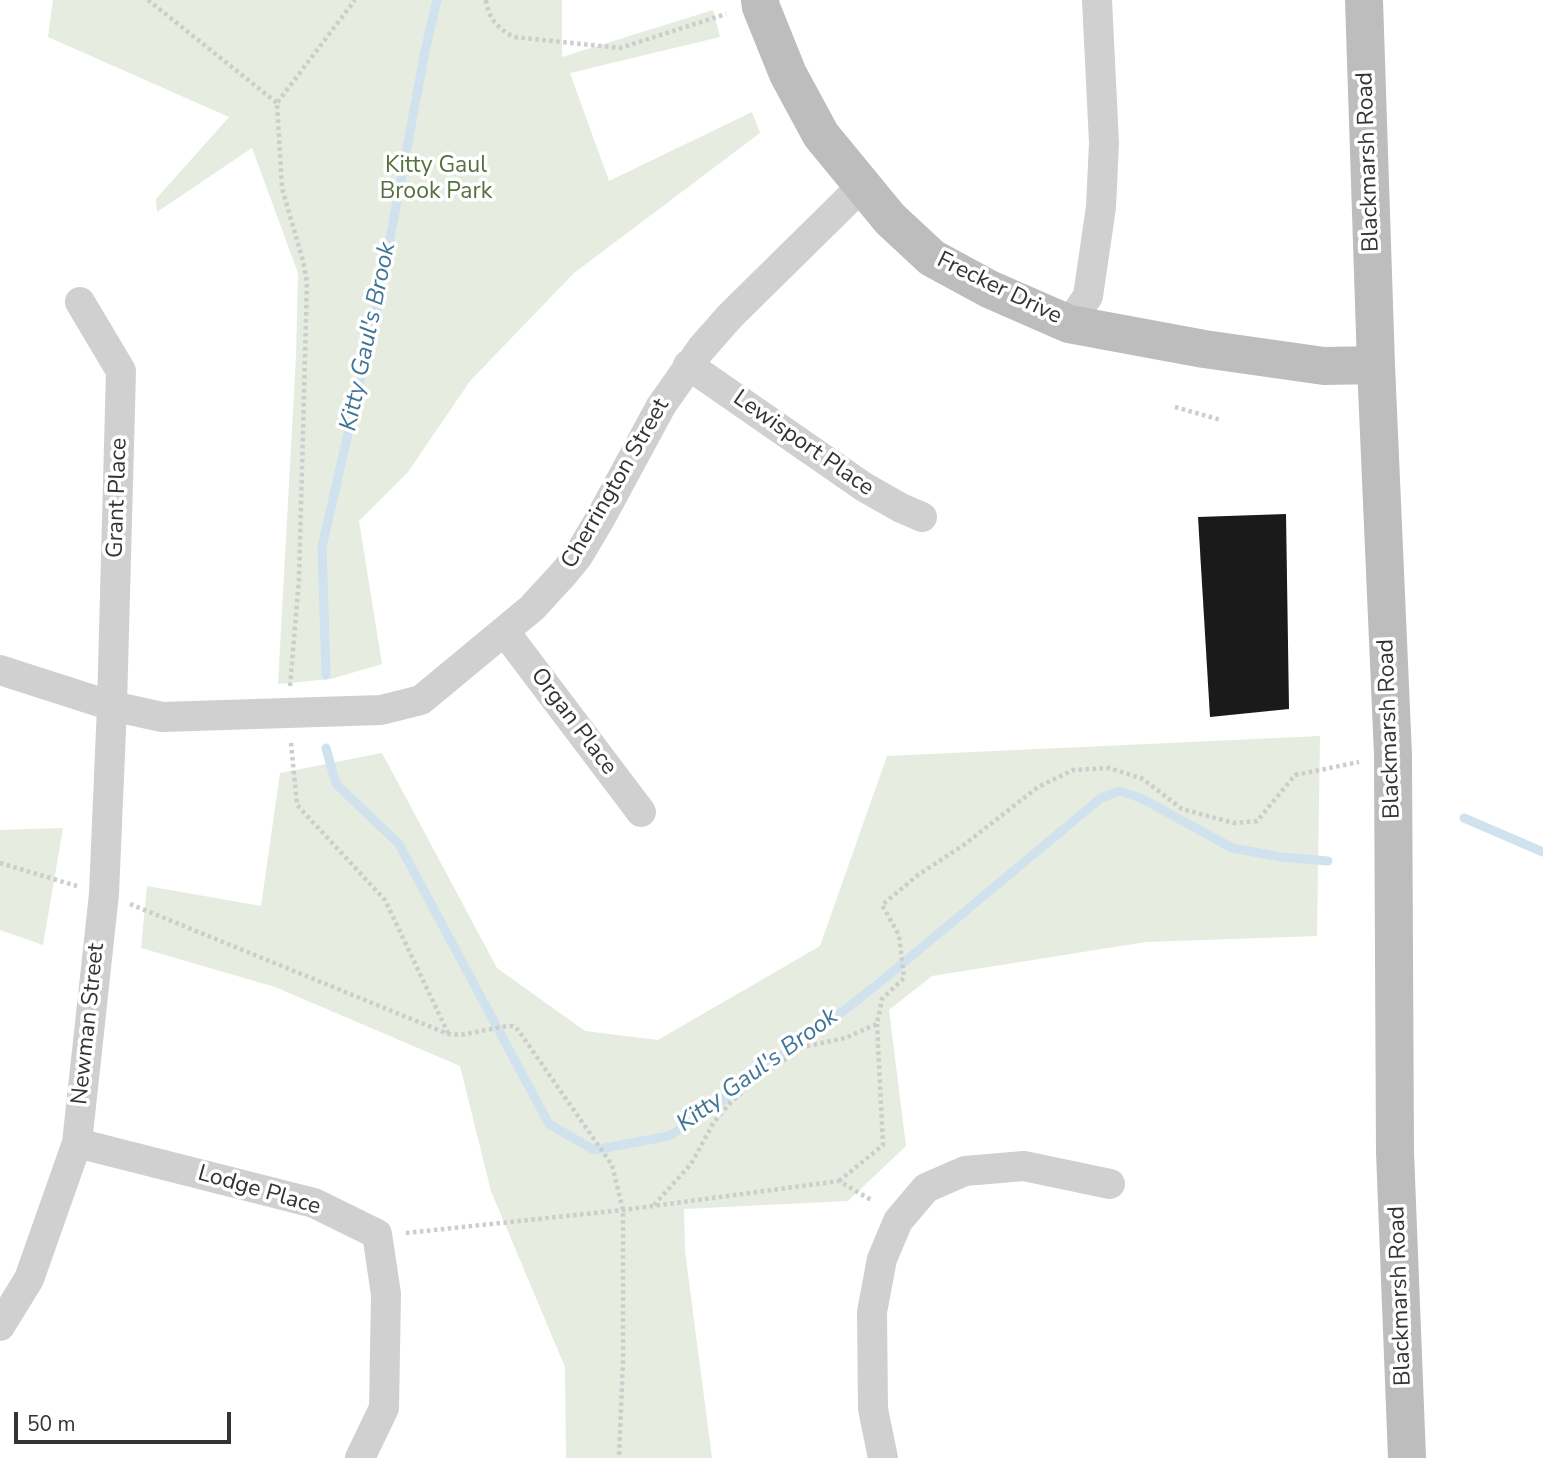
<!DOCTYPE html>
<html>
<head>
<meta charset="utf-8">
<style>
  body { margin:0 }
  #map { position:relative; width:1543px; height:1458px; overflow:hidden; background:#fff; font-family:"Nunito Sans",sans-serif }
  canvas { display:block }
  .scale { position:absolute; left:14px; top:1412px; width:217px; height:32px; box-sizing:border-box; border:4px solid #333; border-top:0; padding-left:9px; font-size:21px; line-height:24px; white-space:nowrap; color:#333; -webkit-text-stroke:5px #fff; paint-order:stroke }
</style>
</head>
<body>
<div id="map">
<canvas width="1543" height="1458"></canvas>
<div class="scale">50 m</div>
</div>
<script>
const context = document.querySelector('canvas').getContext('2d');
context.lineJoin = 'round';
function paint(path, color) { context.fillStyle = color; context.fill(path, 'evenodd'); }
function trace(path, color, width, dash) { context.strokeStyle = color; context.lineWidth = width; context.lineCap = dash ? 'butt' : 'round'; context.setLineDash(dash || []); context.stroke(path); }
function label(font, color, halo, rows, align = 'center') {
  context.font = font + ' "Nunito Sans",sans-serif'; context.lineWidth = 7; context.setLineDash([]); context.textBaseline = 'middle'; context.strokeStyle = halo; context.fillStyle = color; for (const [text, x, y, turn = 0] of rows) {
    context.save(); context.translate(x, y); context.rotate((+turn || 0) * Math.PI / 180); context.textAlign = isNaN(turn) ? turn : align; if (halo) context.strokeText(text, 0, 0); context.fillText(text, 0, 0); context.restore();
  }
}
const green = new Path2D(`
  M53,0H562V57L713,10L720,37L570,73L609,181L752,112L760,133L574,273L470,381L408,472L359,521L382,664L331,679L278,684L296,356L298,273L252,148L157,212L156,199L229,117L48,37Z
  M1320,736L1317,936L1146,942L932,976L889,1010L906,1146L848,1201L684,1209L685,1251L712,1458H566L565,1367L491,1191L460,1066L275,987L141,948L147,886L261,906L280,773L382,753L497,968L585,1031L658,1040L820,946L887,756Z
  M63,828L43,945L0,930V830Z`);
const stream = new Path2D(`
  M326,675L322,547L378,303L425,51L437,0
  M326,748L336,784L399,844L549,1124L594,1150L669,1136L709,1111L756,1073L845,1010L884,979L1101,798L1119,791L1141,798L1232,848L1281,857L1328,861
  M1464,818L1543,852`);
const building = new Path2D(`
  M1286,514L1289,709L1210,717L1198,517Z`);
const path = new Path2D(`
  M148,0L277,103
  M486,0C488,18 498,29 514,37L620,48L726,14
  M1175,407L1221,420
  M290,686L299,580L307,282L303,261L282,188L277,103L355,0
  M291,743L297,805L385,900L448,1033
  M0,863L77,886
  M130,904L448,1034L460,1035L507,1026H513L518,1030L612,1165L623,1210V1360L619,1458
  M839,1181L883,1145L877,1024
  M654,1205L691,1164L714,1122L730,1103L759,1077L803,1047L845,1038L877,1024L882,999L904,978L899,935L882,905L918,875L965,844L1038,787L1073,770L1109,768L1143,779L1182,809L1234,823L1257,821L1295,775L1359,762
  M406,1233L623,1210L839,1181L871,1200`);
const street = new Path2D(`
  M1069,324L1088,296L1101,207L1104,143L1097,0
  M688,365L864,487L901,508L922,517
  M505,632L641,812
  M0,670L112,706L162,717L381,710L421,700L532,608L565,572L578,556L600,519L661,406L701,349L730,316L862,186
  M77,1143L314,1203L377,1234L386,1294L384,1408L360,1458
  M0,1326L29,1279L77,1143L104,894L112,706L121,371L80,302
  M883,1458L873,1409L872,1312L882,1259L898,1221L926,1188L965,1171L1024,1166L1110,1184`);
const secondary = new Path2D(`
  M760,0L761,7L788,74L821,135L890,219L932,258L989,289L1069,324L1204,349L1324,366L1376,365
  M1364,0L1376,365L1393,755L1395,1152L1407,1458`);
const streetNames = [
  ["Blackmarsh Road",1369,162,-92],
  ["Frecker Drive",999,289,26],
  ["Lewisport Place",803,444,35],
  ["Cherrington Street",616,484,-60],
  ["Grant Place",118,498,-88],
  ["Organ Place",573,722,53],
  ["Blackmarsh Road",1390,729,-92],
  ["Newman Street",89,1024,-84],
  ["Lodge Place",259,1191,16],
  ["Blackmarsh Road",1401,1296,-92]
];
const parkNames = [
  ["Kitty Gaul",436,166],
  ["Brook Park",436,192]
];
const waterNames = [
  ["Kitty Gaul's Brook",369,337,-78],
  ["Kitty Gaul's Brook",758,1071,-36]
];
paint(green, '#e6ecdf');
trace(stream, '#cfe2ee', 9);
paint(building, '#1a1a1a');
trace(path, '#cdcdcd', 4.5, [3.5, 3.5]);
trace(street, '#d0d0d0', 30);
trace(secondary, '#bdbdbd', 38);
label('23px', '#333', '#fff', streetNames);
label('23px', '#56703f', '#fff', parkNames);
label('italic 24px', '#3f7597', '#fff', waterNames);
</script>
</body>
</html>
